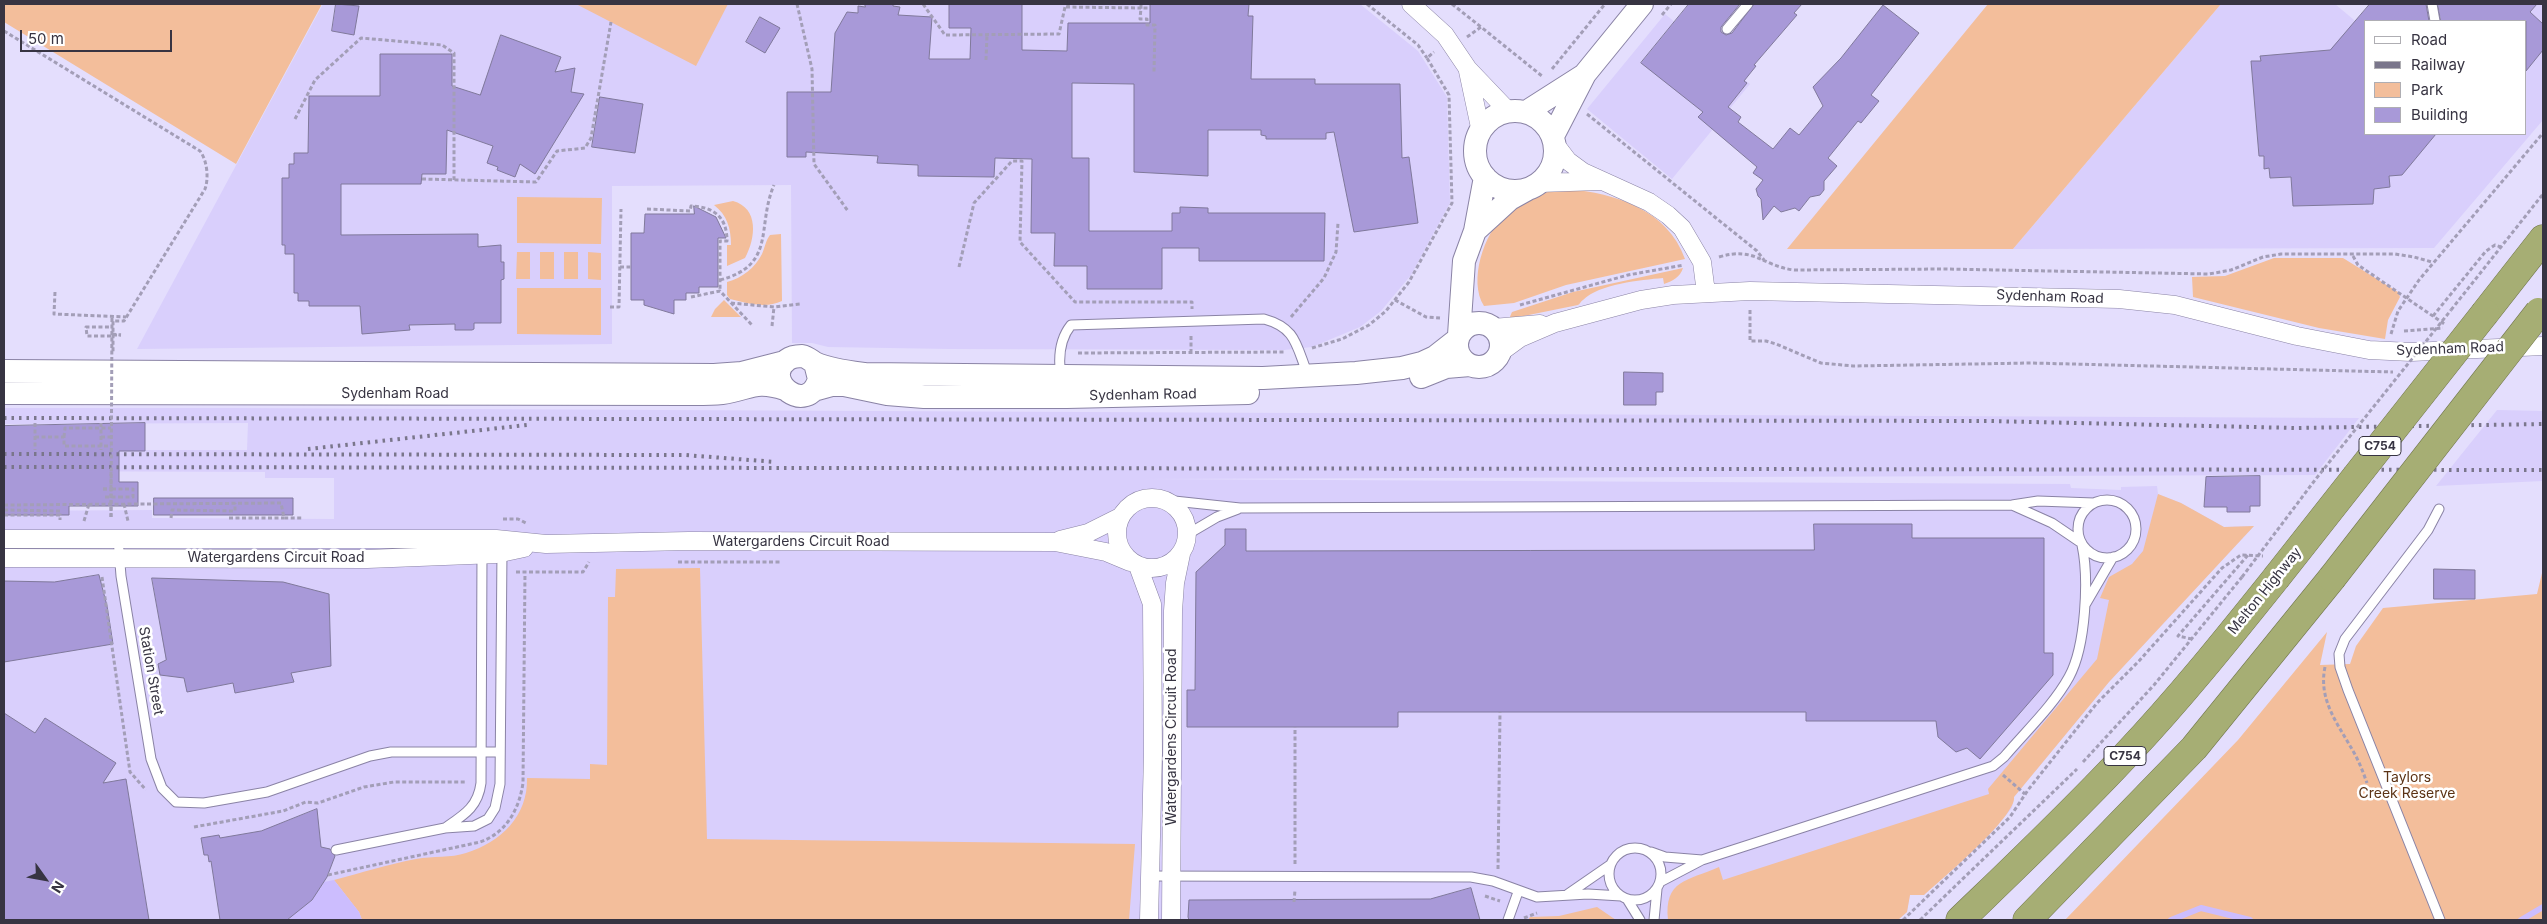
<!DOCTYPE html>
<html>
<head>
<meta charset="utf-8">
<style>
  body { margin:0 }
  #map { position:relative; width:2547px; height:924px; overflow:hidden; background:#e4defd; font-family:Inter,sans-serif }
  canvas { display:block }
  .frame { position:absolute; inset:0; border:5px solid #373442; pointer-events:none }
  .legend { position:absolute; left:2364px; top:20px; width:162px; height:115px; box-sizing:border-box; background:#fff; border:1px solid #afaeb3; margin:0; padding:6px 9px; list-style:none; font-size:15px; color:#373442 }
  .legend li { display:flex; align-items:center; gap:10px; height:25px }
  .legend b { width:25px; border:1px solid #afaeb3 }
  .north { position:absolute; left:20px; top:854px; width:50px; height:50px; -webkit-text-stroke:4px #fff; paint-order:stroke; rotate:122deg; font-size:14px; font-weight:700; line-height:20px; text-align:center; color:#373442 }
  .north::after { content:''; display:block; margin:auto; width:18px; height:22px; background:#373442; clip-path:polygon(50% 0,100% 100%,50% 72%,0 100%) }
  .scale { position:absolute; left:20px; top:30px; width:152px; height:22px; box-sizing:border-box; border:2px solid #373442; border-top:0; padding-left:6px; font-size:15px; line-height:18px; white-space:nowrap; color:#373442; -webkit-text-stroke:4px #fff; paint-order:stroke }
</style>
</head>
<body>
<div id="map">
<canvas width="2547" height="924"></canvas>
<div class="frame"></div>
<ul class="legend">
<li><b style="height:6px;background:#fff"></b>Road</li>
<li><b style="height:6px;background:#7a768b"></b>Railway</li>
<li><b style="height:14px;background:#f3be9b"></b>Park</li>
<li><b style="height:14px;background:#a899d8"></b>Building</li>
</ul>
<div class="north">N</div>
<div class="scale">50 m</div>
</div>
<script>
const context = document.querySelector('canvas').getContext('2d');
context.lineJoin = 'round';
function paint(path, color) { context.fillStyle = color; context.fill(path, 'evenodd'); }
function trace(path, color, width, dash) { context.strokeStyle = color; context.lineWidth = width; context.lineCap = dash ? 'butt' : 'round'; context.setLineDash(dash || []); context.stroke(path); }
function label(font, color, halo, rows, align = 'center') {
  context.font = font + ' Inter,sans-serif'; context.lineWidth = 5; context.setLineDash([]); context.textBaseline = 'middle'; context.strokeStyle = halo; context.fillStyle = color; for (const [text, x, y, turn = 0] of rows) {
    context.save(); context.translate(x, y); context.rotate((+turn || 0) * Math.PI / 180); context.textAlign = isNaN(turn) ? turn : align; if (halo) context.strokeText(text, 0, 0); context.fillText(text, 0, 0); context.restore();
  }
}
const built = new Path2D(`
  M323,4H1360L1418,51L1447,97L1450,203L1411,275L1381,311L1360,327L1312,347L1284,350L950,349L828,347L812,343H792L791,185L612,186V344L137,349Z
  M2221,4H2335L2366,30V134H2526V21H2470L2476,4H2543V120L2434,248L2013,249Z
  M1665,14L1750,84L1672,179L1587,109Z
  M4,408H234L2359,418L2315,475L1142,479L2070,484L2071,488L2121,490V487L2157,486L2158,494L2181,503L2224,527L2254,526L2109,682L2014,797L2012,808L1991,833L1924,895H1910L1907,912L1898,920H4V511L152,510V518L334,519V478H265V472L4,471V450H247L248,423L4,424Z
  M2497,410L2543,411V481L2436,486Z`);
const green = new Path2D(`
  M4,4H322L236,164L4,22Z
  M576,4H728L696,66Z
  M1988,4H2221L2013,249H1787Z
  M1568,189C1615,193 1668,210 1685,259L1566,285L1514,303L1484,306C1468,281 1484,233 1505,215C1523,199 1544,190 1568,189Z
  M517,197L602,198L601,244L517,243Z
  M733,201C759,208 756,238 745,258L727,266V245H731C731,228 727,215 714,205Z
  M781,234L782,301C765,309 747,303 730,299L727,295V282C742,278 755,268 762,254C765,247 766,240 770,235Z
  M517,252H530V279H516Z
  M540,252H554V279H540Z
  M564,252H578V279H564Z
  M588,252L601,253V280L588,279Z
  M2274,258H2343L2398,292L2400,297L2388,320L2385,339L2319,328L2193,297L2192,277L2225,276Z
  M1683,268C1680,277 1673,281 1664,284L1663,278C1641,280 1599,284 1583,300C1581,301 1580,304 1578,305L1509,319L1512,312L1573,292Z
  M517,288H601V335L517,334Z
  M724,300L741,317H711L715,309Z
  M2158,494L2181,503L2224,527L2254,526L2109,682L2014,797C2017,816 1941,880 1924,895H1910L1907,912L1898,920H1668C1664,880 1687,881 1719,867L1723,880L1989,794L1988,789L2097,659L2109,600L2100,598L2109,577L2132,564L2143,551Z
  M700,568L707,839L1135,844L1129,920H362L359,912L334,880C361,873 389,864 416,859C433,856 451,858 466,853C501,842 528,816 527,778L590,779V764L607,765L608,597H615L616,569Z
  M2543,569V920H2065L2238,740L2327,632L2320,665L2350,664L2356,646L2383,608L2537,594Z
  M1597,907L1616,920H1528L1530,917L1559,916Z`);
const water = new Path2D(`
  M334,880L359,912L362,920H290V918L312,900L324,882Z`);
const stream = new Path2D(`
  M2171,920L2201,908L2250,920
  M2521,920L2543,907`);
const building = new Path2D(`
  M336,4L359,6L354,35L332,31Z
  M865,4H893V6L900,7L898,15L932,17L929,59H970L971,28H949V4H1022V50L1067,51L1068,23H1150V4H1249L1248,16H1253L1251,79H1315V84H1400L1402,158L1409,157L1418,223L1354,232L1334,132L1326,133V139H1266V136L1261,135V130H1208V176L1134,172V84L1072,83V158H1089V231H1172V213H1180V207L1208,208V213H1325L1324,261H1199V248H1162V289H1087V266H1054L1055,233H1031L1032,159L995,158L994,177L918,176V165L877,163L878,156L806,152V157H787V92H831L835,33L847,12L858,13V6L865,7Z
  M1689,4H1740L1721,27V32L1726,35L1732,33L1754,4H1802L1794,13L1797,15L1754,65L1756,66L1744,81L1747,83L1728,107L1741,117L1738,122L1773,149L1790,128L1799,135L1823,106L1813,87L1841,58L1883,5L1919,33L1871,95L1879,101L1861,123L1858,121L1828,158L1837,166L1824,181V190L1820,195L1810,197L1799,211L1795,208L1781,212L1774,206L1763,220L1761,199L1758,196L1756,189L1763,180L1753,173L1757,167L1698,117L1703,112L1641,63Z
  M2370,4H2426L2429,21H2366V134H2436L2402,175L2389,176L2390,187L2374,189L2373,204L2293,206L2291,177L2270,178L2269,168L2264,169V156H2259L2251,61H2261L2260,56L2330,50Z
  M2438,4H2537L2530,12L2543,24V50L2526,71V21H2441Z
  M760,17L780,28L765,53L746,42Z
  M501,35L561,57L555,72L575,68L571,92L584,94L535,174L520,164L515,177L497,170L498,167L487,163L493,146L447,130L446,174H422L421,184H341V235L478,234V247L501,245V262H504V279L501,280V323H474V329L472,330H455V324L409,325L410,330L362,334L360,306H309V301H298V293H294V254H285V245H282V178H289V164H294V153H308L309,96H380V54H452V86L480,95Z
  M600,97L643,104L635,153L592,147Z
  M694,206L716,217L726,238H718V287H699V293H686V300H674V314L644,305V300H631V233H644L645,214H694Z
  M1624,372L1663,373V392H1656V405H1624Z
  M145,423V451H119V482H138V506H69V515H4V426Z
  M2260,476V506H2250V512H2227V507H2204L2206,477Z
  M154,498H293V515H154Z
  M1814,524H1912V538H2044V653H2053V675L1980,759L1967,748L1956,752L1938,737L1936,721H1806V712H1398V727H1187V690H1195L1196,572L1225,545V529H1246V551L1814,550Z
  M2434,569L2475,570V599H2434Z
  M99,575L107,606L113,644L4,662V581L54,582Z
  M152,578L283,582L329,594L331,666L291,673L294,682L235,693L233,683L187,692L184,678L160,675L158,664L166,660Z
  M4,713L35,733L45,718L116,763L103,783L126,779L149,920H4Z
  M317,809L321,847L330,849L335,856L327,877L312,900L287,920H220L211,861L209,862L208,855H204L201,838L219,835L220,838L261,831Z
  M1471,888L1480,920H1189L1188,917L1189,900L1430,899Z`);
const path = new Path2D(`
  M797,4L812,69L814,164L848,211
  M923,4L945,35L1059,34L1065,7L1069,4
  M1141,4V8H1150
  M1367,4L1418,45L1427,58
  M1452,4L1481,27
  M1066,7L1141,8L1140,19H1147V25H1155L1154,72
  M1662,15L1671,4
  M4,31L200,151C207,160 209,178 205,189L124,321H113V352
  M1467,37L1481,27L1542,76
  M986,60L987,35
  M1552,69L1605,4
  M1587,114L1757,251L1764,260
  M295,119L315,80L361,38L442,45L454,53V180
  M422,179L536,182L557,151L585,148L591,138L611,22
  M647,209L690,211L691,206C714,207 727,217 727,241H720V291
  M2353,256L2358,265L2446,325
  M1719,257C1755,246 1762,266 1794,270L1946,269L2209,274L2231,270L2263,257L2281,254H2395L2414,257L2432,262
  M620,267H631
  M959,267L974,203L1012,161H1022L1020,242L1075,302H1192V309
  M720,280C777,265 756,227 774,185
  M55,292L54,314L126,317
  M691,297L720,291L752,325
  M1395,300L1426,317L1440,318
  M731,303L774,307L800,304
  M1520,305L1628,275L1684,265
  M610,307H619L621,209
  M1750,310V341H1766L1776,344L1821,363L1853,366L2031,363L2393,372
  M2451,310L2543,194
  M2433,316L2486,251L2495,245L2501,247
  M1291,317L1324,278L1336,252L1338,223
  M772,326L774,307
  M2404,331L2443,328
  M2391,334L2398,311L2419,280L2543,133
  M113,335H121
  M111,336H87L86,327H113
  M1312,348L1342,339L1369,325L1386,311L1409,282L1452,203L1449,95L1427,58L1434,52
  M1078,353L1284,352
  M1191,353V335
  M35,423V450
  M101,423V450
  M35,437H64V446H111
  M64,437L65,428H111
  M101,437H111
  M111,472V489
  M103,489H111V517
  M112,489H133V497H122
  M124,504L128,521
  M4,505L281,503L284,518H302
  M4,510L60,511V515
  M4,515H60V520
  M171,518L172,510L235,511V503
  M229,518H284
  M503,519H518L526,523
  M84,521L89,504
  M678,562H782
  M516,572H583L589,562
  M102,577L130,772L146,790
  M2192,639L2178,636L2248,555
  M2325,667C2318,700 2338,724 2353,751C2359,761 2363,772 2367,783
  M2083,762L2154,685L2242,577
  M2003,775L2025,794
  M194,827L283,811L306,802L318,803L364,787L394,782H467
  M1295,864V727
  M1498,869L1500,712
  M328,875L480,842C506,833 519,810 523,783L525,572
  M1485,896L1500,901
  M1294,902L1295,890
  M1524,918L1537,913
  M1903,920L2010,817L2028,790L2097,703L2139,661L2222,568L2241,555L2263,556
  M1920,920L2077,769`);
const service = new Path2D(`
  M2432,4L2435,21
  M1727,29L1748,4
  M1061,377C1058,358 1059,340 1071,325L1264,319C1297,328 1296,346 1308,375
  M2078 529a29 29 0 1 1 58 0a29 29 0 1 1-58 0Z
  M1165,500L1240,508L2012,505L2038,501L2094,503
  M2012,505L2052,523L2080,542
  M2439,509L2428,530L2345,639L2339,654L2340,667L2348,690L2440,920
  M1188,534L1217,517L1238,509
  M118,538L121,576L151,759L162,788L176,802L204,803L267,792L370,756L391,752H500
  M2085,605L2113,557
  M445,828C464,815 478,807 481,783L482,552
  M1609 874a26 26 0 1 1 52 0a26 26 0 1 1-52 0Z
  M336,850L445,828L474,826L488,819L495,808L500,784L502,550
  M1651,852L1665,857L1702,860
  M1150,876L1471,877L1493,881L1537,897L1588,894L1621,896
  M1660,882L1702,860L1993,766L2004,757C2026,731 2053,706 2069,677C2086,646 2089,578 2082,545
  M1568,894L1610,865
  M1627,899L1640,920
  M1508,920L1518,892
  M1654,920L1657,889`);
const minor = new Path2D(`
  M1411,4L1445,35L1468,69L1509,112
  M1468,71L1481,132
  M1555,144L1568,161L1583,172L1649,202L1668,215L1682,228L1702,262L1706,293
  M1539,183L1600,181
  M1493,328L1540,324
  M1498,354L1520,338L1555,323L1641,300L1673,295L1750,291L2119,299L2175,305L2297,336L2369,350L2411,352L2543,346
  M1117 533a35 35 0 1 1 70 0a35 35 0 1 1-70 0Z
  M4,539H496L546,544L689,541L1055,542L1106,552L1130,562
  M1060,540L1088,533L1120,517
  M4,558L367,559L496,554L524,548
  M1138,566L1152,604L1153,753L1149,920
  M1171,920L1173,611L1175,583L1181,554`);
const tertiary = new Path2D(`
  M1475 151a40 40 0 1 1 80 0a40 40 0 1 1-80 0Z
  M1526,112L1584,75
  M1553,136L1585,74L1642,4
  M1475,231L1510,199L1528,189
  M1457 345a22 22 0 1 1 44 0a22 22 0 1 1-44 0Z
  M1459,335L1464,261L1475,231L1485,177
  M815,363L819,379C808,418 760,380 787,360C791,357 797,356 802,356C808,357 811,361 815,363C830,370 849,372 865,374L1263,378L1356,373L1402,368L1422,363L1435,357L1458,339
  M4,371L714,375L742,373L785,362
  M1421,377L1446,367L1470,365
  M814,390L832,385H844L887,394L924,397H1067L1248,393
  M4,393L694,394C703,394 713,394 722,393C751,389 754,379 785,389`);
const trunk = new Path2D(`
  M2485,313L2543,239
  M1960,920C2016,866 2073,812 2126,755C2179,699 2228,638 2276,578
  M2027,920L2194,748L2332,578`);
const rail = new Path2D(`
  M4,418L1989,421L2296,428L2543,424
  M308,449L527,425
  M4,454L685,455L776,462
  M4,467L2543,470`);
const pathBridge = new Path2D(`
  M112,334L121,335
  M103,489H112
  M105,497H122
  M111,517L112,317
  M2242,577L2315,480L2451,310`);
const trunkBridge = new Path2D(`
  M2276,578L2485,313
  M2332,578L2539,312`);
const shields = [
  [2380,446,42],
  [2125,756,42]
];
const shieldNames = [
  ["C754",2380,446],
  ["C754",2125,756]
];
const streetNames = [
  ["Sydenham Road",2050,297,2],
  ["Sydenham Road",2450,349,-2],
  ["Sydenham Road",395,394],
  ["Sydenham Road",1143,395,-1],
  ["Watergardens Circuit Road",801,542],
  ["Watergardens Circuit Road",276,558],
  ["Melton Highway",2265,591,-51],
  ["Station Street",151,671,80],
  ["Watergardens Circuit Road",1172,737,-90]
];
const parkNames = [
  ["Taylors",2407,778],
  ["Creek Reserve",2407,794]
];
paint(built, '#d9cffc');
paint(green, '#f3be9b');
paint(water, '#ccbdfe');
trace(stream, '#ccbdfe', 6);
paint(building, '#a899d8');
trace(building, '#80799b', 1);
trace(service, '#8a83a5', 11);
trace(minor, '#8a83a5', 19);
trace(tertiary, '#8a83a5', 24);
trace(trunk, '#71764c', 29);
trace(path, '#a39eb7', 3, [4, 2.5]);
trace(service, '#fff', 9);
trace(minor, '#fff', 18);
trace(tertiary, '#fff', 22);
trace(trunk, '#a6ae74', 28);
trace(rail, '#7a768b', 4, [2.5, 5]);
trace(trunkBridge, '#71764c', 29, []);
trace(pathBridge, '#a39eb7', 3, [4, 2.5]);
trace(trunkBridge, '#a6ae74', 28);
for (const [x, y, w] of shields) { const box = new Path2D(); box.roundRect(x - w / 2, y - 9.5, w, 19, 4); context.fillStyle = '#fff'; context.fill(box); trace(box, '#373442', 1); }
label('bold 12px', '#373442', null, shieldNames);
label('14px', '#373442', '#fff', streetNames);
label('14px', '#5c3315', '#fff', parkNames);
</script>
</body>
</html>
